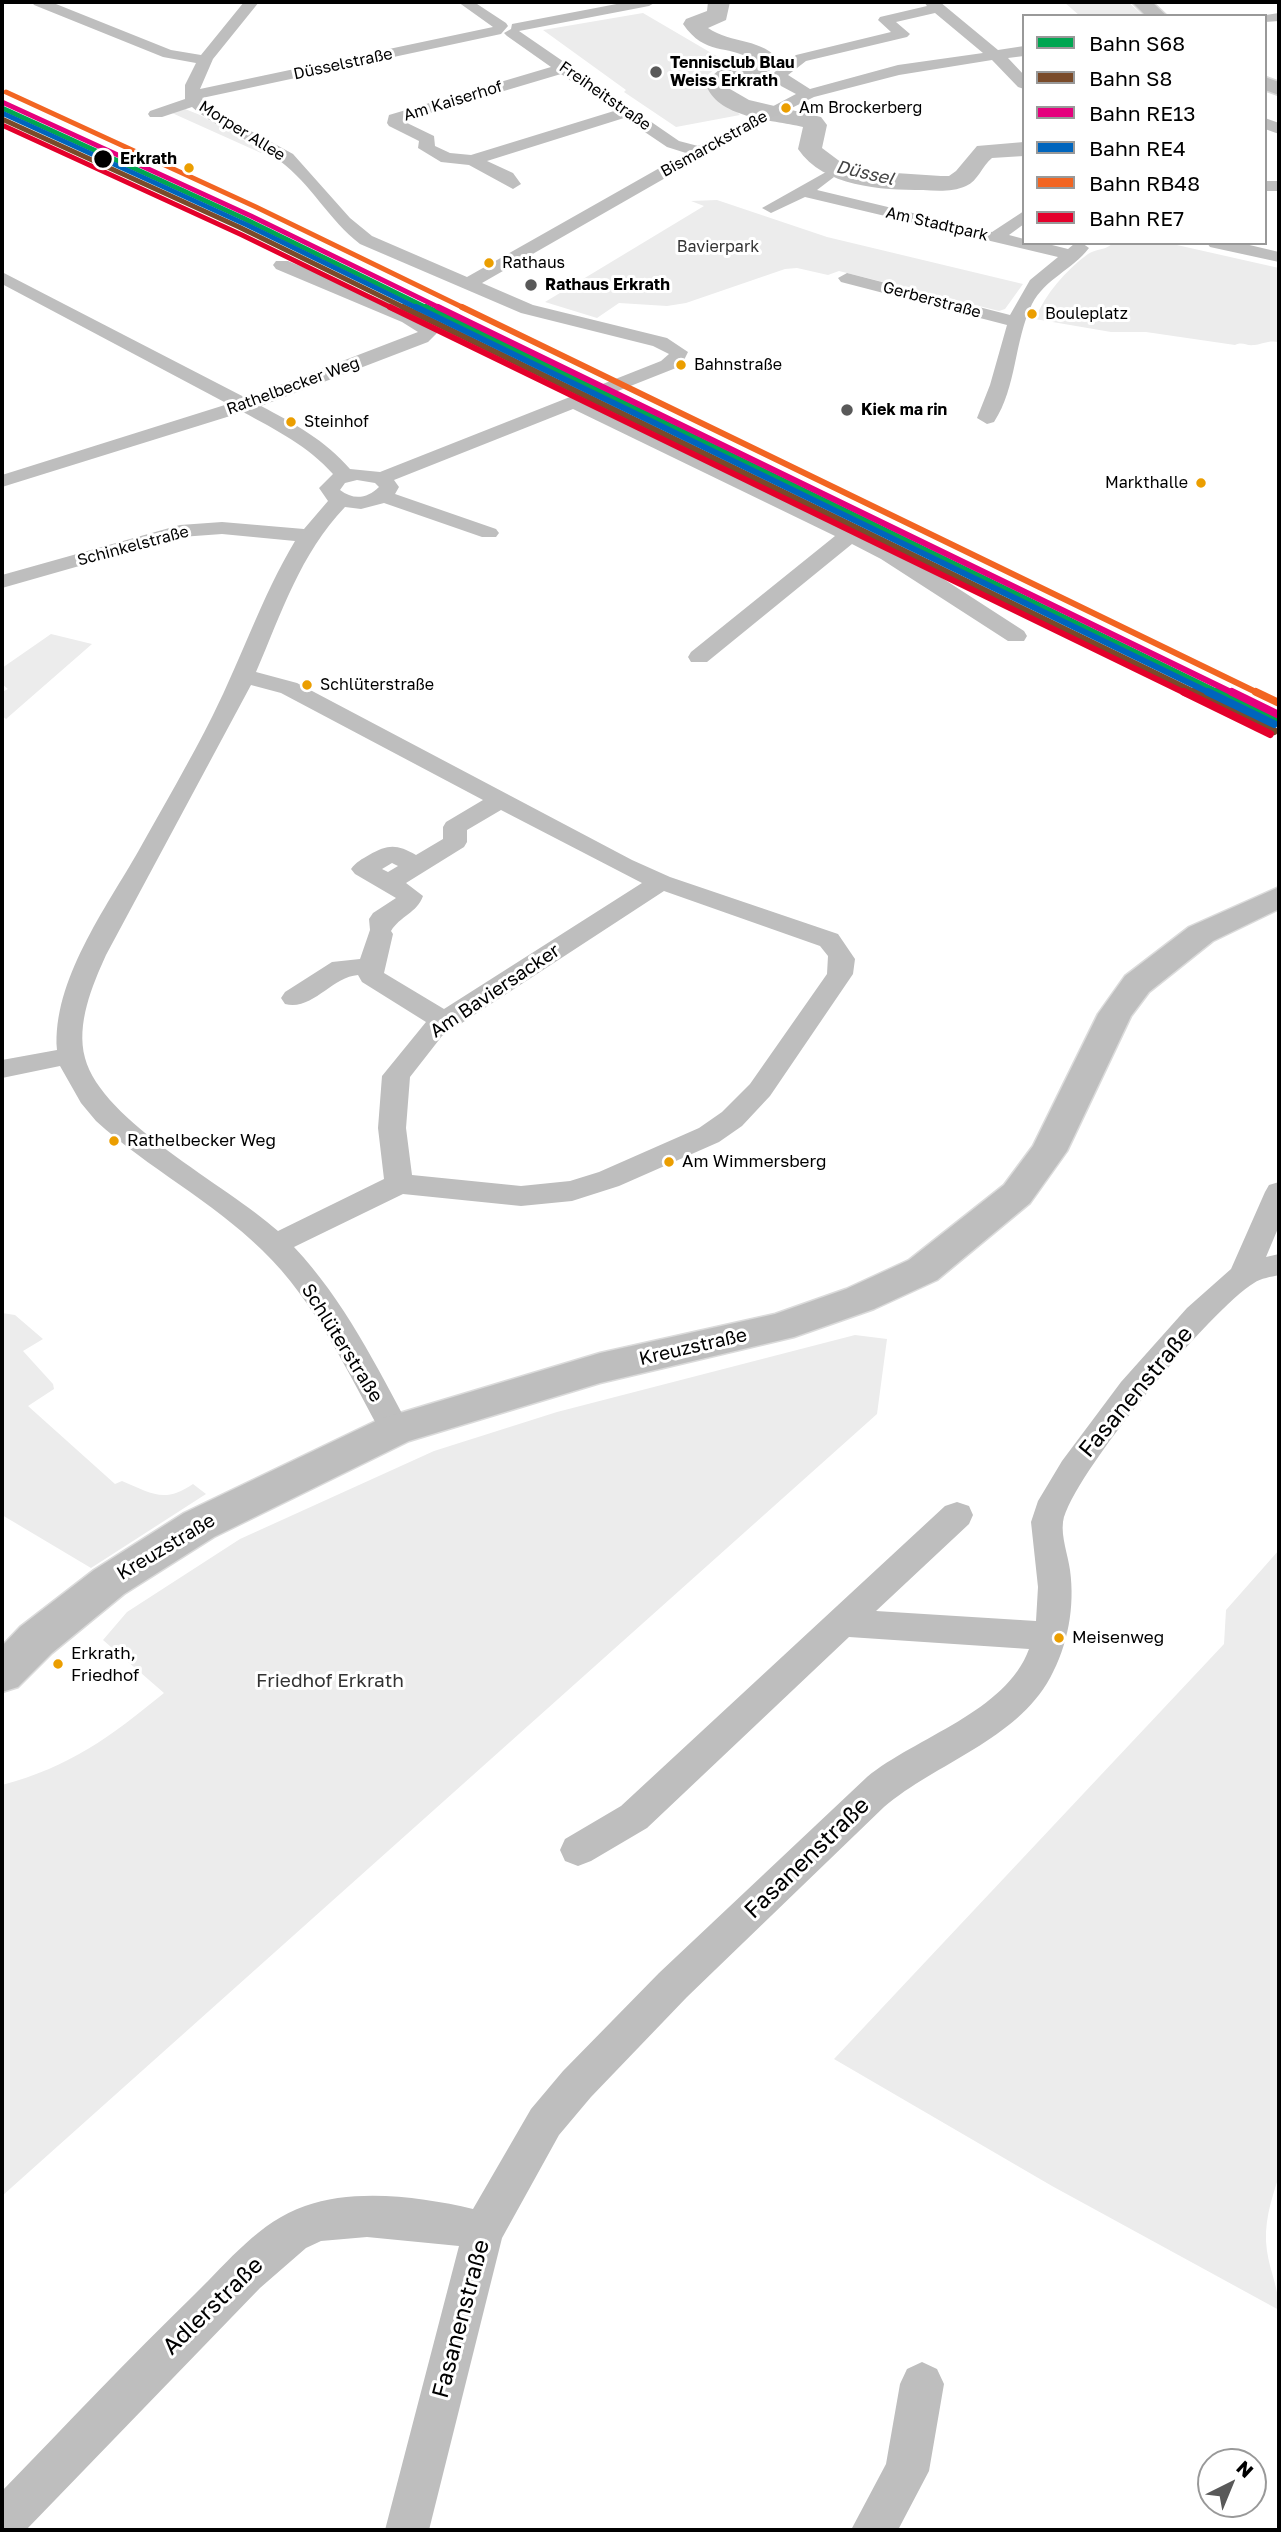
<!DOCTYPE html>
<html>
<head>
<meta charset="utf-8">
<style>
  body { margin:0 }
  #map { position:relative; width:1281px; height:2532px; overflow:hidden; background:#fff; font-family:"Golos Text",sans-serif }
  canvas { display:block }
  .frame { position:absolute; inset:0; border:4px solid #000; pointer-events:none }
  .legend { position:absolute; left:1022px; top:14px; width:245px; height:231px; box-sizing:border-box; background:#fff; border:2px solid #999; margin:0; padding:9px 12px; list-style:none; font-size:21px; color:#000 }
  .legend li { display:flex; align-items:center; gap:14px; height:35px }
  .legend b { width:35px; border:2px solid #999 }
  .north { position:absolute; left:1197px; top:2448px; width:70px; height:70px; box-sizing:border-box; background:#fff; border:2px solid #999; border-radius:50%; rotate:43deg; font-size:19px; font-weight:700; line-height:28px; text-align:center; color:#000 }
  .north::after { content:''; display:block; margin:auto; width:24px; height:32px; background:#595959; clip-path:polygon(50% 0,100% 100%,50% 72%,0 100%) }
</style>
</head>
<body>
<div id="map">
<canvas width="1281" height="2532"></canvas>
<div class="frame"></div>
<ul class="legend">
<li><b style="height:9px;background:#00a651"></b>Bahn S68</li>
<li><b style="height:9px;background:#7a4b2a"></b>Bahn S8</li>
<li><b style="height:9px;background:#e5007d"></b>Bahn RE13</li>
<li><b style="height:9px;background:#0065bd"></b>Bahn RE4</li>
<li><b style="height:9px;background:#f26522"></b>Bahn RB48</li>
<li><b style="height:9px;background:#e4002b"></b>Bahn RE7</li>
</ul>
<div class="north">N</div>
</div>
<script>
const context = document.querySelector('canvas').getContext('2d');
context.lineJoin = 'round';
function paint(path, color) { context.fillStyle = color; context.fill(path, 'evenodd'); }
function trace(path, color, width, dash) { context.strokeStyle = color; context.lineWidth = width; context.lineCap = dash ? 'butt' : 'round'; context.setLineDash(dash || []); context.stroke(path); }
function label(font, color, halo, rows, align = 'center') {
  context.font = font + ' "Golos Text",sans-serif'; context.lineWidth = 6; context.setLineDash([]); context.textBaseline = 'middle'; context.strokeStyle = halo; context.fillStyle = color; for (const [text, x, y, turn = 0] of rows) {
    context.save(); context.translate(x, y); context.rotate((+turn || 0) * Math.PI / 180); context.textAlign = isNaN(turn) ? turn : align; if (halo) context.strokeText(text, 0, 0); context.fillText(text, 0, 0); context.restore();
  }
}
const green = new Path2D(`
  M1064,2H1128L1144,16H1080Z
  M643,13L725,61L705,77L740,115L676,127L624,92L626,90L543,30Z
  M185,109L200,115L264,152L261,153L172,113Z
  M717,200L827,237L1023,284L1005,309L999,311L839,271L828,275L797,268L785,269L686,303L667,306L619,303L597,318L545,302L704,206L691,201Z
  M1113,243H1168L1279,268V342C1268,340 1263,344 1254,345C1245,346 1243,341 1235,345L1146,332H1111L1035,319C1046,293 1065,271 1088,254C1097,248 1105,251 1113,243Z
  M51,634L92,644L6,719L2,716V692L8,689L2,684V668Z
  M2,1313L15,1315L43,1339L23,1351L53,1384L54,1389L28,1406L115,1484L122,1481C151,1493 164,1504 193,1484L206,1494L91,1568L2,1515Z
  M855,1335L887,1339L877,1414L2,2196V1785C70,1767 110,1737 164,1693L103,1640L127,1612L240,1539L434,1451L557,1412Z
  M1279,1550V2176C1271,2200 1263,2225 1267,2251C1270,2272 1279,2289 1279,2310L1052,2186L834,2059L1224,1644L1226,1610Z`);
const river = new Path2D(`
  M708,2H730L726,20L708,28C731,44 764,38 780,62L765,74L730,82V89L749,100L821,117L827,125L822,148L842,163L865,171L941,176H949L956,171L977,146L1024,142V156L992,158C982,166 978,181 966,186C953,192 937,191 923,190C881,190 824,187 798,149L803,127C771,119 716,119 705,82L720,69L755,61C726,43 706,57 683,24L686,19L707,11Z`);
const minor = new Path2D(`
  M32,2H51L171,50L201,55L244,2H259L213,59L200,89L493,27L458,2H474L506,23L508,26L501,34L202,98L227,118L293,154L350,218L372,236L467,277L686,153L667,147L624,118L487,161L513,173L521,184L513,189L469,165L441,162L418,148L419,141L389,126L387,123L389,115L551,67L507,36L504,33L511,29L512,24L627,2H656L649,6L519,31L679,141L698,146L796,94L781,86L771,75L796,55L891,32L878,20L880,17L927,6L924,2H940L998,50L1024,46V56L1008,58L1024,75V89L1018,87L992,60L899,75L814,97L763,122L482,283L533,305L667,338L688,352L681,366L590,402L897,549L1024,631L1027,636L1024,641H1008L881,559L852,544L707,662H691L688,657L691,652L835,536L573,409L394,480L399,487L395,494L496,529L499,533L496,537H482L384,503L361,509L345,507C300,554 281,614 256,672L297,683L632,860L670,877L838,934L855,959L853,974L770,1096L742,1126L719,1142L619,1186L572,1201L521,1206L403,1194L294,1247C344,1300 377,1367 411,1430L406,1438L395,1442L384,1438C348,1373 316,1302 262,1250C212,1201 148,1168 96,1121L81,1103L60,1066L2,1078V1060L57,1050C52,981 106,908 139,850C164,805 190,761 213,715C242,657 262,596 295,541L222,534L181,537L2,588V575L180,525L222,522L304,529L328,501L319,488L333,474C308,446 276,430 243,412L2,487V475L228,404L2,284V272L246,398L418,332L402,322L276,269L273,265L276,261H288L416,314L431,323L437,333L428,342L261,406C295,424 325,440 350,469L380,472L661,361L669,354L653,346L521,313L360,244C329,220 311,184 280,161C253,140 218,130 192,107L162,117H150L148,114L150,111L185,99V85L196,63L163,57L34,5ZM935,13L983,53L898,65L810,89L788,75L806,61L907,37L910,34L896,22ZM561,74L614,111L471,155L450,153L435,146L434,136L403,121ZM357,480L375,483L379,487C367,499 353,500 340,490L345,483ZM251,685L281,693L483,800L446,822L443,827V839L416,855C397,844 388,844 369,855C362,859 356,862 351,869L355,874L396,898L373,913L369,919L370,930L360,959L332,962L285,992L281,998L285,1004C313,1011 331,977 358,975L362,982L426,1022L382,1076L378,1128L384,1179L278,1231C227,1185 102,1122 85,1058C76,1024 92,986 106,955ZM501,810L642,883L444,1009L384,973L393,934L391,931C400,916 417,913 423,896L406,883L464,847L467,842V830ZM392,863L398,866L388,872L382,869ZM664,891L820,946L828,956L827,974L750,1084L722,1112L699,1128L599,1172L570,1181L521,1186L412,1175L406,1128L410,1077L442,1036Z
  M1279,13V21L1265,22V16H1259Z
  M1265,118L1279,123V134L1265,129Z
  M826,172L834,177L817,190L992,232L1024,211V224L1009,235L1024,239V243H1044L1068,249L1074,244L1082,243L1089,248C1072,270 1045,279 1032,304C1014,341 1017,387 994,422L987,424L977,418L990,385L1007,325L841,282L838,278L847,273L1010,315L1030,280L1058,257L805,197L771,213L762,208Z
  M1265,181H1279V191H1265Z
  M1207,243H1241L1279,252V262L1210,247Z
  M1279,1182V1226L1266,1257L1279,1254V1275C1271,1277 1261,1278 1254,1283C1212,1308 1071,1476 1063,1522C1061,1537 1068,1555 1070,1570C1075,1607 1068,1645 1050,1678C1016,1740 936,1763 884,1807L687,1997L591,2097L559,2135L502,2238L429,2530H385L459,2246L367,2237L321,2241L306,2248L260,2288L26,2530H2V2491C66,2425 129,2358 195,2294C229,2261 259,2222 305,2206C356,2188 422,2197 473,2209L531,2109L563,2071L659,1973L867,1777C916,1737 1006,1712 1029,1649L849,1637L647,1828L591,1861L578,1866L565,1861L560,1850L565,1839L621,1806L945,1506L957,1502L969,1506L973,1515L969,1524L876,1611L1036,1621L1038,1587L1031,1522L1038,1501L1062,1461L1121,1382L1187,1308L1231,1269L1265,1192L1269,1185Z
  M922,2362L937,2369L944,2384L929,2471L898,2530H851L886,2464L900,2384L907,2369Z`);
const major = new Path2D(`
  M1132,2H1152L1167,16H1146Z
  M1265,77L1279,82V95L1265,90Z
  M1279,887V909L1213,941L1149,992L1131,1016L1067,1151L1030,1203L937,1280L874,1309L794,1337L600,1383L409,1441L214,1537L124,1594L52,1653L18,1687L2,1692V1646L20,1627L94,1570L184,1513L380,1419L600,1353L775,1314L846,1289L909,1260L1004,1185L1033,1146L1098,1014L1125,976L1189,927Z`);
const rail1Far2 = new Path2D(`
  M2,108L243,218L429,309`);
const rail1Far1 = new Path2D(`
  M426,307L1221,694`);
const rail1 = new Path2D(`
  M1217,692L1279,722`);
const rail2Far2 = new Path2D(`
  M2,119L239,227L407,309`);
const rail2Far1 = new Path2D(`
  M403,307L1198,694`);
const rail2 = new Path2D(`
  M1194,692L1274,731`);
const rail3Far2 = new Path2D(`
  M2,102L251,216L442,309`);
const rail3Far1 = new Path2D(`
  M438,307L1235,694`);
const rail3 = new Path2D(`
  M1232,692L1279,715`);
const rail4Far2 = new Path2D(`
  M2,113L247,225L419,309`);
const rail4Far1 = new Path2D(`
  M416,307L1212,694`);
const rail4 = new Path2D(`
  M1208,692L1274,724`);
const rail5Far2 = new Path2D(`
  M6,92L256,207L466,309`);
const rail5Far1 = new Path2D(`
  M462,307L1260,694`);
const rail5 = new Path2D(`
  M1256,692L1279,703`);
const rail6Far2 = new Path2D(`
  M2,125L242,235L394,309`);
const rail6Far1 = new Path2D(`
  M390,307L1187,694`);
const rail6 = new Path2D(`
  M1184,692L1270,734`);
const markers = [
  [656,72,7,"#595959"],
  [786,108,6,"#eb9e00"],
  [103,159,10,"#000"],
  [189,168,6,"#eb9e00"],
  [489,263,6,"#eb9e00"],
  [531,285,7,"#595959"],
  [1032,314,6,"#eb9e00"],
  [681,365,6,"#eb9e00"],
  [847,410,7,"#595959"],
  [291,422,6,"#eb9e00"],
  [1201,483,6,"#eb9e00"],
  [307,685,6,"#eb9e00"],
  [114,1141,6,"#eb9e00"],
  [669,1162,6,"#eb9e00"],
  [1059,1638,6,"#eb9e00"],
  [58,1664,6,"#eb9e00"]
];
const farPoinames = [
  ["Tennisclub Blau",670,63],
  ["Weiss Erkrath",670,81],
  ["Rathaus Erkrath",545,285],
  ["Kiek ma rin",861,410]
];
const farStreetnames = [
  ["Düsselstraße",343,64,-12],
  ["Freiheitstraße",605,96,35],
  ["Am Kaiserhof",453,101,-17],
  ["Morper Allee",242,131,32],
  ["Bismarckstraße",714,144,-29],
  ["Am Stadtpark",937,224,13],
  ["Gerberstraße",932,300,15],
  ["Rathelbecker Weg",293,386,-20],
  ["Schinkelstraße",133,546,-15]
];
const farBusnames = [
  ["Am Brockerberg",799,108],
  ["Rathaus",502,263],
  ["Bouleplatz",1045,314],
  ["Bahnstraße",694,365],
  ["Steinhof",304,422],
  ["Markthalle",1188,483,"right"],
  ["Schlüterstraße",320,685]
];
const farStopnames = [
  ["Erkrath",120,159]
];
const farParknames = [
  ["Bavierpark",718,247]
];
const busNames = [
  ["Rathelbecker Weg",127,1141],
  ["Am Wimmersberg",682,1162],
  ["Meisenweg",1072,1638],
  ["Erkrath,",71,1654],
  ["Friedhof",71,1676]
];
const farWaternames = [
  ["Düssel",865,173,13]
];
const streetNames = [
  ["Am Baviersacker",495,991,-34],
  ["Schlüterstraße",342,1343,58],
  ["Kreuzstraße",693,1347,-13],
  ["Kreuzstraße",166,1547,-31]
];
const parkNames = [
  ["Friedhof Erkrath",330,1681]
];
const nearStreetnames = [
  ["Fasanenstraße",1136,1392,-50],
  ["Fasanenstraße",807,1858,-44],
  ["Adlerstraße",213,2306,-44],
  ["Fasanenstraße",461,2319,-75]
];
paint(green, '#ececec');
paint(river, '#bfbfbf');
trace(major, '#dbdbdb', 3);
paint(minor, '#bebebe');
paint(major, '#bebebe');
trace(rail1Far2, '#00a651', 5);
trace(rail1Far1, '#00a651', 6);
trace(rail1, '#00a651', 8);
trace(rail2Far2, '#7a4b2a', 5);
trace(rail2Far1, '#7a4b2a', 6);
trace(rail2, '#7a4b2a', 8);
trace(rail3Far2, '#e5007d', 5);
trace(rail3Far1, '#e5007d', 6);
trace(rail3, '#e5007d', 8);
trace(rail4Far2, '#0065bd', 5);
trace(rail4Far1, '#0065bd', 6);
trace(rail4, '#0065bd', 8);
trace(rail5Far2, '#f26522', 5);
trace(rail5Far1, '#f26522', 6);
trace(rail5, '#f26522', 8);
trace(rail6Far2, '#e4002b', 5);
trace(rail6Far1, '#e4002b', 6);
trace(rail6, '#e4002b', 8);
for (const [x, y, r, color] of markers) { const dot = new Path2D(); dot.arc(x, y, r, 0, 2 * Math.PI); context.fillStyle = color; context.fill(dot); trace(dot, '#fff', 2.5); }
label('bold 16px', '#000', '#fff', farPoinames, 'left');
label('16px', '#000', '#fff', farStreetnames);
label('16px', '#000', '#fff', farBusnames, 'left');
label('bold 16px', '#000', '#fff', farStopnames, 'left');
label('16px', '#333', '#fff', farParknames);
label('17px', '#000', '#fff', busNames, 'left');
label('italic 18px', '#444', '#fff', farWaternames);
label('19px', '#000', '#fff', streetNames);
label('19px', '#333', '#fff', parkNames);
label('23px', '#000', '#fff', nearStreetnames);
</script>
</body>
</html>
